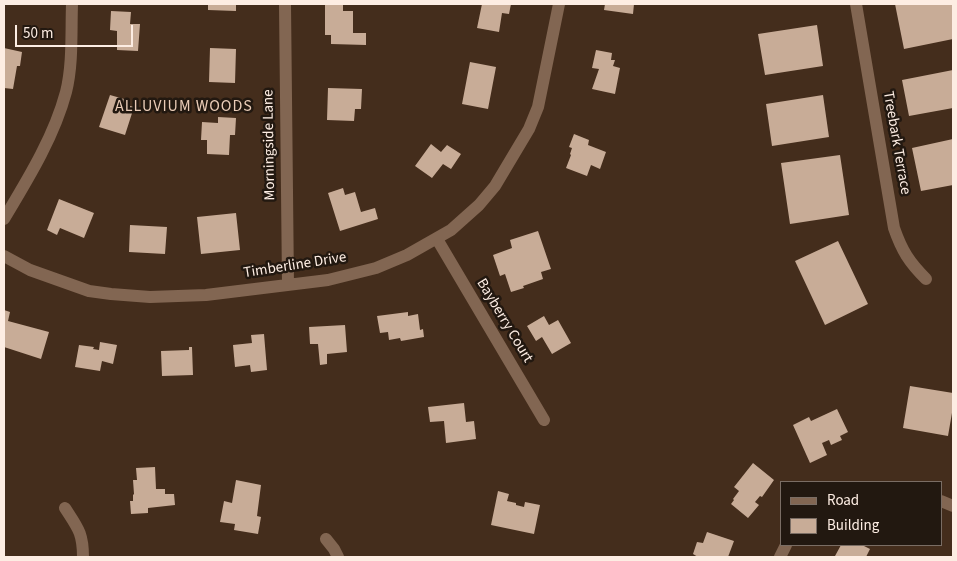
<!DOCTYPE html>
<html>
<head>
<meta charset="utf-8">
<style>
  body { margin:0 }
  #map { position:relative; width:957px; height:561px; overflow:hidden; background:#442d1c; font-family:"Source Sans 3",sans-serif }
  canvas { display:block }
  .frame { position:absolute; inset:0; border:5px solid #fdede3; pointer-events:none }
  .legend { position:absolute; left:780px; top:481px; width:162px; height:65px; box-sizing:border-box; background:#221810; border:1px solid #7a6d64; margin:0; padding:6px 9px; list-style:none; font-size:15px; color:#fdede3 }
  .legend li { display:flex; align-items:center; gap:10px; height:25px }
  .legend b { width:25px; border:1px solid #7a6d64 }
  .scale { position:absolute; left:15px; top:25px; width:118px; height:22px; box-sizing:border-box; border:2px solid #fdede3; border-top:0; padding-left:6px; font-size:15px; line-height:18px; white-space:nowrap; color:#fdede3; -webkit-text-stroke:4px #221810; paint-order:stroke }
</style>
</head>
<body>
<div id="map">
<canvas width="957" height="561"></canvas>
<div class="frame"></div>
<ul class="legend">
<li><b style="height:6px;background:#826652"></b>Road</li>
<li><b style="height:14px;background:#c8ac97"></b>Building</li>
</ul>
<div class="scale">50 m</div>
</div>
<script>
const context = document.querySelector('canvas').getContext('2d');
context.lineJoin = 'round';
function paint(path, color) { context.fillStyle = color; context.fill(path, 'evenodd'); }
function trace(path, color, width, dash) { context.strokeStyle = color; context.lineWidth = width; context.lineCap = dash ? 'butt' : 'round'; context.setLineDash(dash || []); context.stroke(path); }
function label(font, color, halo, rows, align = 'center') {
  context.font = font + ' "Source Sans 3",sans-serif'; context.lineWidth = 5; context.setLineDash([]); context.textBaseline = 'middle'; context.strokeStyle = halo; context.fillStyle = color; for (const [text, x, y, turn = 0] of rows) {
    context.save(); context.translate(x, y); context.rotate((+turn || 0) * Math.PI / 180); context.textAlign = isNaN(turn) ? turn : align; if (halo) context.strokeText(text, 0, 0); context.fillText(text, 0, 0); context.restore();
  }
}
const building = new Path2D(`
  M208,4H236V11L208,10Z
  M325,4H343V11H353V33H366V45L331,44V35H325Z
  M482,4H511L509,14L502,13L499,32L477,28Z
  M605,4H634L633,14L604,10Z
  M895,4H953V39L904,49Z
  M111,11L131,12L130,24H140L138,51L117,50V31L110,30Z
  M817,25L823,66L765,75L758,34Z
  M4,48L22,52L20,66H17L13,89L4,88Z
  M210,48L236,49L235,83L209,82Z
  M596,50L612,53L611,60H615L613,66L620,68L615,94L592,89L599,69L592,68Z
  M470,62L496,67L488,109L462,104Z
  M953,70V108L909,116L902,80Z
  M328,88L362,89L361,109H355L354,121L327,120Z
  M110,95L124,99L123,104L134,107L125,135L99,127Z
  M823,95L829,137L772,146L766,104Z
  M218,117L236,118L235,135H230L229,155L207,154V140H201L202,122L218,123Z
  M574,134L589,140L588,145L606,152L600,169L591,165L587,176L566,168L571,155L570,154L572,148L569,147Z
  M953,139V185L921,191L912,148Z
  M431,144L441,152L447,145L461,154L451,169L443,164L432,178L415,166Z
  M840,155L849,215L790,224L781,163Z
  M343,188L345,195L355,192L361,212L375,208L378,219L340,231L328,193Z
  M59,199L94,213L84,238L60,228L57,235L47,230Z
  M236,213L240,250L201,254L197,217Z
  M130,225L167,227L165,254L129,252Z
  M538,231L551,269L541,272L543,279L523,286L524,288L511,292L505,274L500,276L493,255L512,248L510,240Z
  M838,241L868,304L825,325L795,261Z
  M4,310L10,312L8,321L49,332L41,359L4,347Z
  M408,312V316L418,314L420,330L423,329L424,337L401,341L400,338L389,340L388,332L380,333L377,316Z
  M544,316L549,325L558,320L571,343L552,354L542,337L536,341L527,326Z
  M345,325L347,352L327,354V364L320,365L318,344H310L309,327Z
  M264,334L267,370L251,372L250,365L235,367L233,345L252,343L251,335Z
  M100,342L117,345L113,364L102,361L100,371L75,367L79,345L94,347L93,349L99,350Z
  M189,347H192L193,375L162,376L161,351L189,350Z
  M910,386L953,393V407L948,436L903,428Z
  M464,403L466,422L474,421L476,439L446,443L444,421L430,422L428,407Z
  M837,409L848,432L840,436L842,440L831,445L829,440L822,443L827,455L810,463L793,425L809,417L811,421Z
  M753,463L774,480L762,497L760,496L755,502L759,505L748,518L731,504L734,500L733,499L739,491L734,487Z
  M155,467L156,489H165V494H174L175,505L148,508V513L131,514L130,501H133V495L134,494L133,480H137L136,468Z
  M236,480L261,485L257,516L261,517L258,534L234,530L235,524L220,522L224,501L232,503Z
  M498,491L509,494L507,501L516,503V505L524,507L525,502L540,505L534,534L491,525Z
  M707,532L734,541L728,557H698L693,554L697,542L703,543Z
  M841,545H862L870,549L866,557H837L835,556Z`);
const street = new Path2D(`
  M285,4L288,285
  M856,4L894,228C902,251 909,262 926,279
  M4,219C28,179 54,137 66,92C73,64 71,32 72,4
  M437,239L544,420
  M4,256L30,270L89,291L111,294L150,297L206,295L328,280L376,268L407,255L451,230L479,205L495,186L529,129L538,107L559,4
  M941,501L953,506
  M65,508C78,528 83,533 83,557
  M326,539L334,549L338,557
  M780,557L786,545`);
const streetNames = [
  ["Treebark Terrace",896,143,80],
  ["Morningside Lane",270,145,-91],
  ["Timberline Drive",295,266,-9],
  ["Bayberry Court",504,321,59]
];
const neighbourhoodNames = [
  ["ALLUVIUM WOODS",184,107]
];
paint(building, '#c8ac97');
trace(street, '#826652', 12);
label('15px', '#fdede3', '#221810', streetNames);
context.letterSpacing = '1px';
label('16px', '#eaccb7', '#221810', neighbourhoodNames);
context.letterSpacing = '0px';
</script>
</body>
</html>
